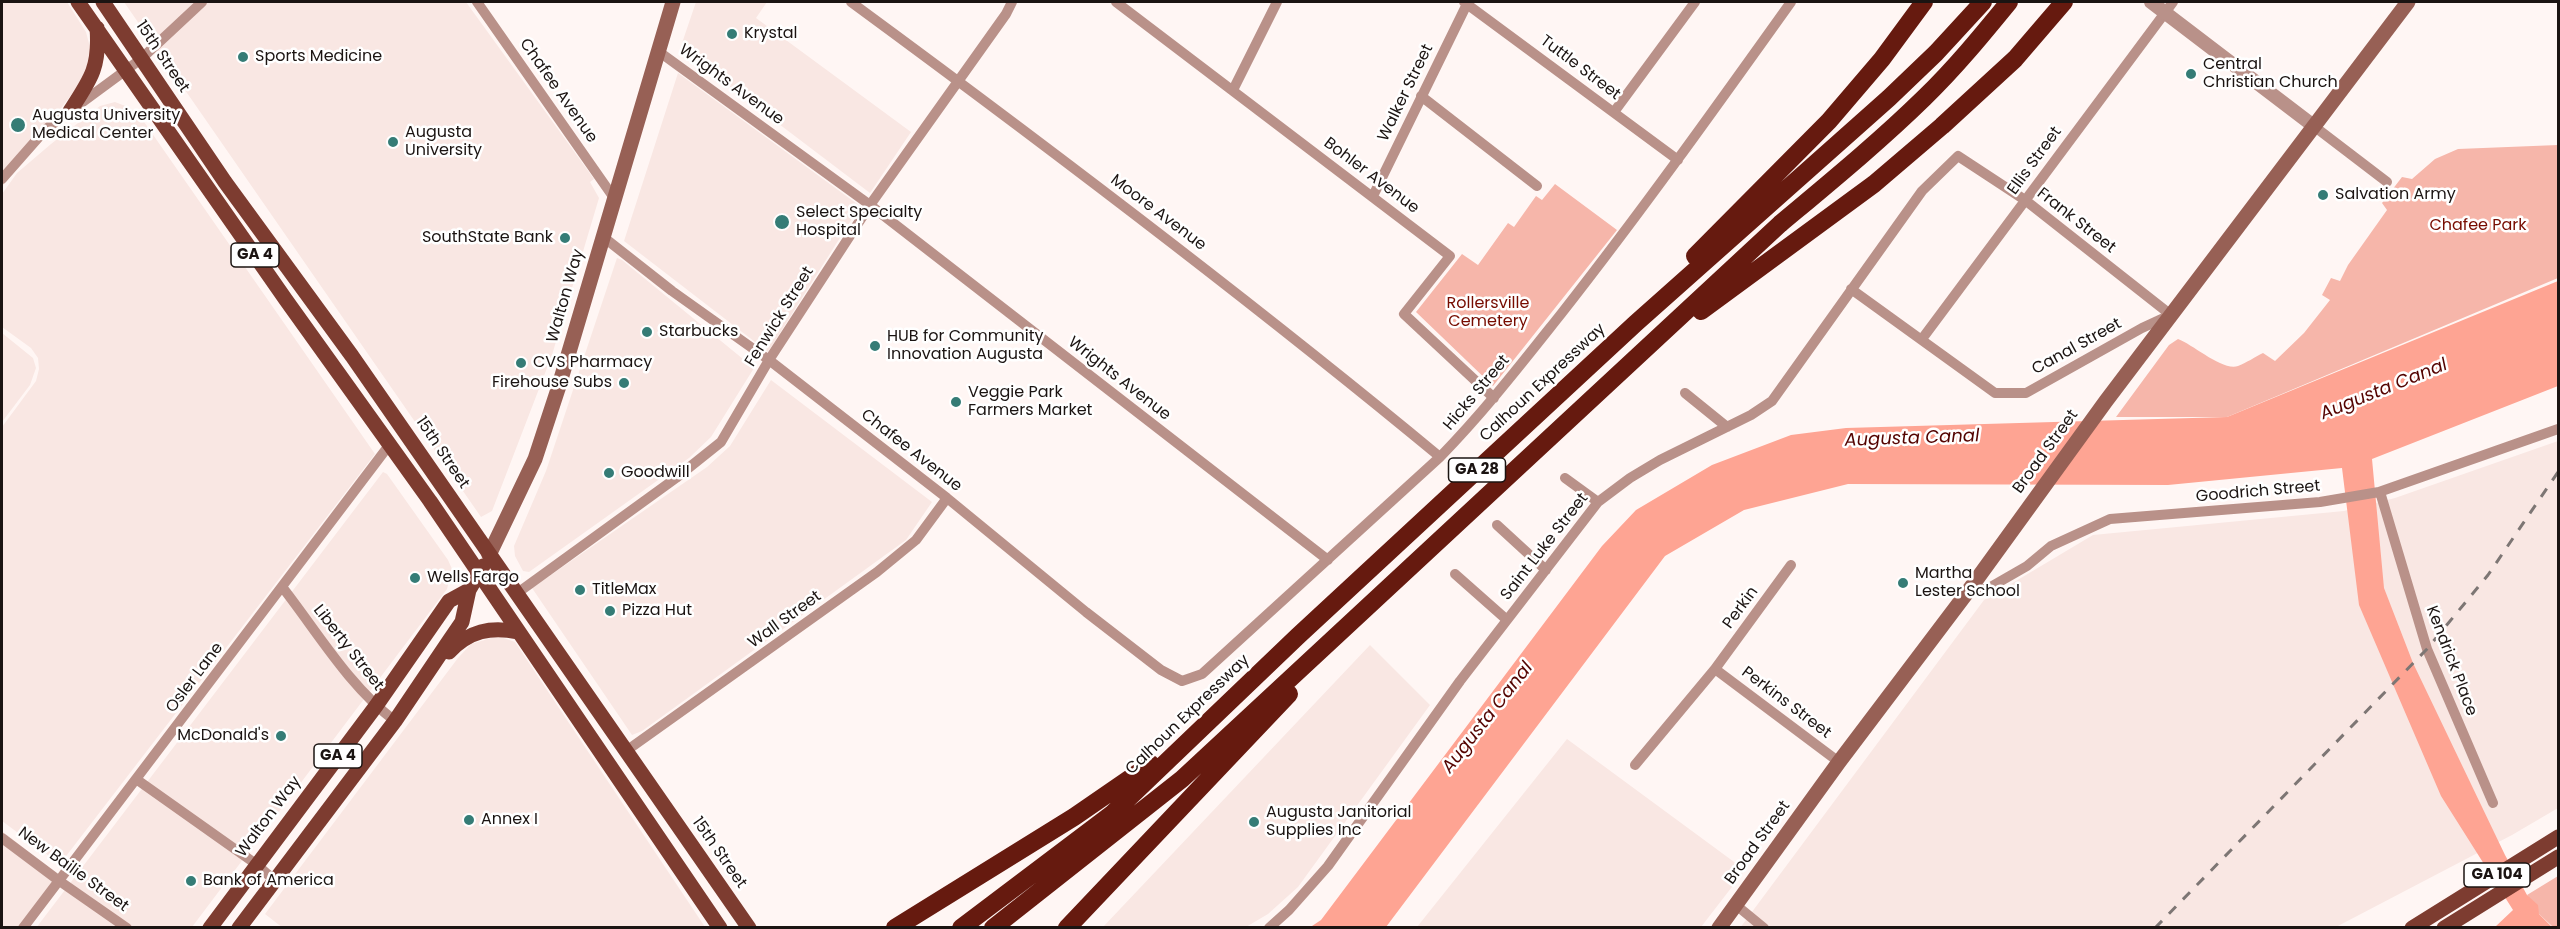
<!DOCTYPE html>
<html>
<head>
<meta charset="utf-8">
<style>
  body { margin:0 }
  #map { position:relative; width:2560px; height:929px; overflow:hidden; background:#fff6f4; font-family:Poppins,sans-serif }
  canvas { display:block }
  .frame { position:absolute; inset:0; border:3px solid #1b1412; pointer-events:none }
</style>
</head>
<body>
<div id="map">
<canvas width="2560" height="929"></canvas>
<div class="frame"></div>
</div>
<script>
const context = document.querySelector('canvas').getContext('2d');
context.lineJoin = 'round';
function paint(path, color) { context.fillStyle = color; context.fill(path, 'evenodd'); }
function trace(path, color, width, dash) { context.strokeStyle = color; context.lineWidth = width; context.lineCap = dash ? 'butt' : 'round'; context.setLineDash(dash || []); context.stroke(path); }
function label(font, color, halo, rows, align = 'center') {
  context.font = font + ' Poppins,sans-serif'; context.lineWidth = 5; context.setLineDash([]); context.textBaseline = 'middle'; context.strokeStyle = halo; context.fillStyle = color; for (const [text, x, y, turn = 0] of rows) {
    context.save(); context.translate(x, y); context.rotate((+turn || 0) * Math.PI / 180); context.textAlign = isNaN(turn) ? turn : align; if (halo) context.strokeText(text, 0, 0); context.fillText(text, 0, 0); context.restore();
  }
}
const built = new Path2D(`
  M2,2H67L86,32L92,55L83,79L2,187Z
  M124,2H466L594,179L590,182L599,198L552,355L492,511L481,517Z
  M696,2H767L756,18L911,132L870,193L680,49Z
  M678,73L860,206L768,352L624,241Z
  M115,102L128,107L140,116L375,454L60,864L2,821V427L36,381L39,369L38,358L31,348L2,327V194L17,173L51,144L100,106Z
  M617,258L622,260L754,368L711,437L689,458L529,572L523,571L515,556L514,546L546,471Z
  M2,333L33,358L36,368L30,385L2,422Z
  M771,380L932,502L906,540L642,731L632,735L532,588L707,467L730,446Z
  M2558,441V808L2512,835L2336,927L1740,928L1984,600L2093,535L2344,511L2395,498Z
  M383,472L387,474L448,560L452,569L447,589L192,927L36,928Z
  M498,636L515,642L705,927L283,928L265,914L458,658L471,644Z
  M1370,645L1430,705L1298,887L1268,914L1246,927H1103Z
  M1567,739L1745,870L1701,927H1417Z
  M2,831L65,880L30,927H2Z`);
const green = new Path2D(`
  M2558,145V278L2227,417H2116L2169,345L2178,339C2194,345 2222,371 2238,366C2246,363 2255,357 2263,353L2275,361L2304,333L2330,300L2322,295L2331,278L2340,281L2348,265L2387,210L2382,203L2402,177L2412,179L2435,159L2458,149Z
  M1555,184L1617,230L1493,386L1416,312L1462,254L1478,265L1508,223L1514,227L1536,196L1542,200Z
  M2558,876V925L2553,927L2539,914L2527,895Z`);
const water = new Path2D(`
  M2558,281V386L2372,459L2384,588L2413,663L2505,855L2527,895L2538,905L2539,914L2551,926L2558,925V927H2495L2513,910L2441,796L2359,605L2342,468L2168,485L1848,484L1744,510L1665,556L1386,927L1309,928L1321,920L1602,546L1636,510L1712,465L1791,435L1846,428L2227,417Z`);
const minor = new Path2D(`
  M477,2L614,198
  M851,2C1051,149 1249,299 1440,457
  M1116,2L1450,256L1404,314L1494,398
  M1464,2L1678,160
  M658,51L870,205L1328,560
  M1233,90L1277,2
  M1421,96L1537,186
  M1614,112L1695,2
  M2315,127L2387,182
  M2,179L46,129L141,59L202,2
  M1373,196L1467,4
  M602,236L672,291L769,360L947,498L1086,612L1161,670L1182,681L1202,674L1440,457C1484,412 1522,363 1561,314C1641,212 1716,107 1791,2
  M1851,289L1995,393H2026L2142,328L2168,316
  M1922,339L2173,2
  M1685,393L1727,427
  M1565,478L1598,502
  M2380,492L2427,649L2493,803
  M1497,525L1546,570
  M1455,574L1507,620
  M283,588C318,633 349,686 395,721
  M1969,590L1987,589L2027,566L2051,546L2110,519L2320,502L2379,492L2558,429
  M516,594L676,478L721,442L769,360L870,205L1006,14L1012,2
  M1715,669L1839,762
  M626,751L877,572L916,540L947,498
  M1635,765L1715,669L1791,565
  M136,779L256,864L274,880
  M2,838L58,880L127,928
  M1736,905L1764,928
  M23,928L390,444
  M1269,928L1289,910L1328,866L1460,681L1598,502L1630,478L1660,460L1751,415L1772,401L1922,191L1958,156L2025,200L2171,315`);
const tertiary = new Path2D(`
  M2151,2L2315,127`);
const secondary = new Path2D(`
  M489,555L535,459L558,389L673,2
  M1719,928L1839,762L1969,590L2106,401L2408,2`);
const primary = new Path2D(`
  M78,2L286,300L430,501L720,928
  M103,2L225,182L352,356L749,928
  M70,111C91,79 100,67 97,28
  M449,652C469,631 491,626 518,632
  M210,928L376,706L449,601L469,590
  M239,928L395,721L449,641L462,622L469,590L483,566
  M2412,928L2558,837
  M2444,928L2558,857`);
const motorway = new Path2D(`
  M1695,256L1829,121L1882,59L1924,2
  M1701,311L1874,184L1942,126L2015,59L2064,2
  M895,928L1074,817L1151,764
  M961,928L1112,814L1298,636L1636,323L1889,98L1936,53L1983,2
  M993,928L1182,779L1780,224C1829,183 1879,142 1924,98C1955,68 1982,35 2009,2
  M1067,928L1289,694`);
const rail = new Path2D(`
  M2155,928L2427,649L2488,575L2558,472`);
const markers = [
  [732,34,6,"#357c76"],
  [243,57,6,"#357c76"],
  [2191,74,6,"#357c76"],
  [18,125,8,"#357c76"],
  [393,142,6,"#357c76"],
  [2323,195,6,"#357c76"],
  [782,222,8,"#357c76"],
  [565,238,6,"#357c76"],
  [647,332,6,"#357c76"],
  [875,346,6,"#357c76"],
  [521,363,6,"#357c76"],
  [624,383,6,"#357c76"],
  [956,402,6,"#357c76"],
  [609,473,6,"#357c76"],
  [415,578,6,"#357c76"],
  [1903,583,6,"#357c76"],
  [580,590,6,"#357c76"],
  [610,611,6,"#357c76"],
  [281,736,6,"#357c76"],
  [469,820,6,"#357c76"],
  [1254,822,6,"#357c76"],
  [191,881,6,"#357c76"]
];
const shields = [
  [255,255,48],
  [1477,470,57],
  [338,756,48],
  [2497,875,66]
];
const shieldNames = [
  ["GA 4",255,255],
  ["GA 28",1477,470],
  ["GA 4",338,756],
  ["GA 104",2497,875]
];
const poiNames = [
  ["Krystal",744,34],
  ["Sports Medicine",255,57],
  ["Central",2203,65],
  ["Christian Church",2203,83],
  ["Augusta University",32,116],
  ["Medical Center",32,134],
  ["Augusta",405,133],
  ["University",405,151],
  ["Salvation Army",2335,195],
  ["Select Specialty",796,213],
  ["Hospital",796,231],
  ["SouthState Bank",553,238,"right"],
  ["Starbucks",659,332],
  ["HUB for Community",887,337],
  ["Innovation Augusta",887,355],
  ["CVS Pharmacy",533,363],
  ["Firehouse Subs",612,383,"right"],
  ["Veggie Park",968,393],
  ["Farmers Market",968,411],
  ["Goodwill",621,473],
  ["Martha",1915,574],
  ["Lester School",1915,592],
  ["Wells Fargo",427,578],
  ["TitleMax",592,590],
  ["Pizza Hut",622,611],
  ["McDonald's",269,736,"right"],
  ["Augusta Janitorial",1266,813],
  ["Supplies Inc",1266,831],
  ["Annex I",481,820],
  ["Bank of America",203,881]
];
const streetNames = [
  ["15th Street",162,57,56],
  ["Tuttle Street",1580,68,37],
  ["Wrights Avenue",731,85,36],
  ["Chafee Avenue",558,91,55],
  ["Walker Street",1406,93,-64],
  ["Ellis Street",2035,161,-54],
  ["Bohler Avenue",1371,176,37],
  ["Moore Avenue",1158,213,37],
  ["Frank Street",2076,221,38],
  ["Walton Way",566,296,-74],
  ["Fenwick Street",780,317,-58],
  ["Canal Street",2077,347,-29],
  ["Wrights Avenue",1119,379,38],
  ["Calhoun Expressway",1543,383,-43],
  ["Hicks Street",1477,393,-50],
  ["Chafee Avenue",911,451,38],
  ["Broad Street",2046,452,-54],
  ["15th Street",442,453,56],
  ["Goodrich Street",2258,492,-5],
  ["Saint Luke Street",1545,547,-52],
  ["Perkin",1741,608,-54],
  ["Wall Street",785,620,-36],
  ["Liberty Street",348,648,52],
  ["Kendrick Place",2451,661,69],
  ["Osler Lane",195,678,-53],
  ["Perkins Street",1786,703,37],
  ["Calhoun Expressway",1188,715,-44],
  ["Walton Way",269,817,-53],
  ["Broad Street",1758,843,-54],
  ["15th Street",719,853,55],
  ["New Bailie Street",73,870,36]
];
const parkNames = [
  ["Chafee Park",2478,226],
  ["Rollersville",1488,304],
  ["Cemetery",1488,322]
];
const waterNames = [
  ["Augusta Canal",2384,390,-22],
  ["Augusta Canal",1912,439,-2],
  ["Augusta Canal",1488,718,-52]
];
paint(built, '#f9e7e3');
paint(green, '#f6b6aa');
paint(water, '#fea493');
trace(minor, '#b99189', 10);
trace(tertiary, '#b99189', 14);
trace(secondary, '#976055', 15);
trace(primary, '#7d3c30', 15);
trace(motorway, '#661a0f', 18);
trace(rail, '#7d7674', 3, [10, 10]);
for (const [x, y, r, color] of markers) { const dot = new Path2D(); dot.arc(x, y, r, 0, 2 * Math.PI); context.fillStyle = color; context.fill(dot); trace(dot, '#fff', 2); }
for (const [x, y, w] of shields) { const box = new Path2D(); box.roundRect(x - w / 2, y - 12, w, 24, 4.5); context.fillStyle = '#fff'; context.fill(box); trace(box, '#1b1412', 1.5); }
label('bold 15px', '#1b1412', null, shieldNames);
label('16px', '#1b1412', '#fff', poiNames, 'left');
label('16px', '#1b1412', '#fff', streetNames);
label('16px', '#770c00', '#fff', parkNames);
label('italic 18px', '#540300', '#fff', waterNames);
</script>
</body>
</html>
